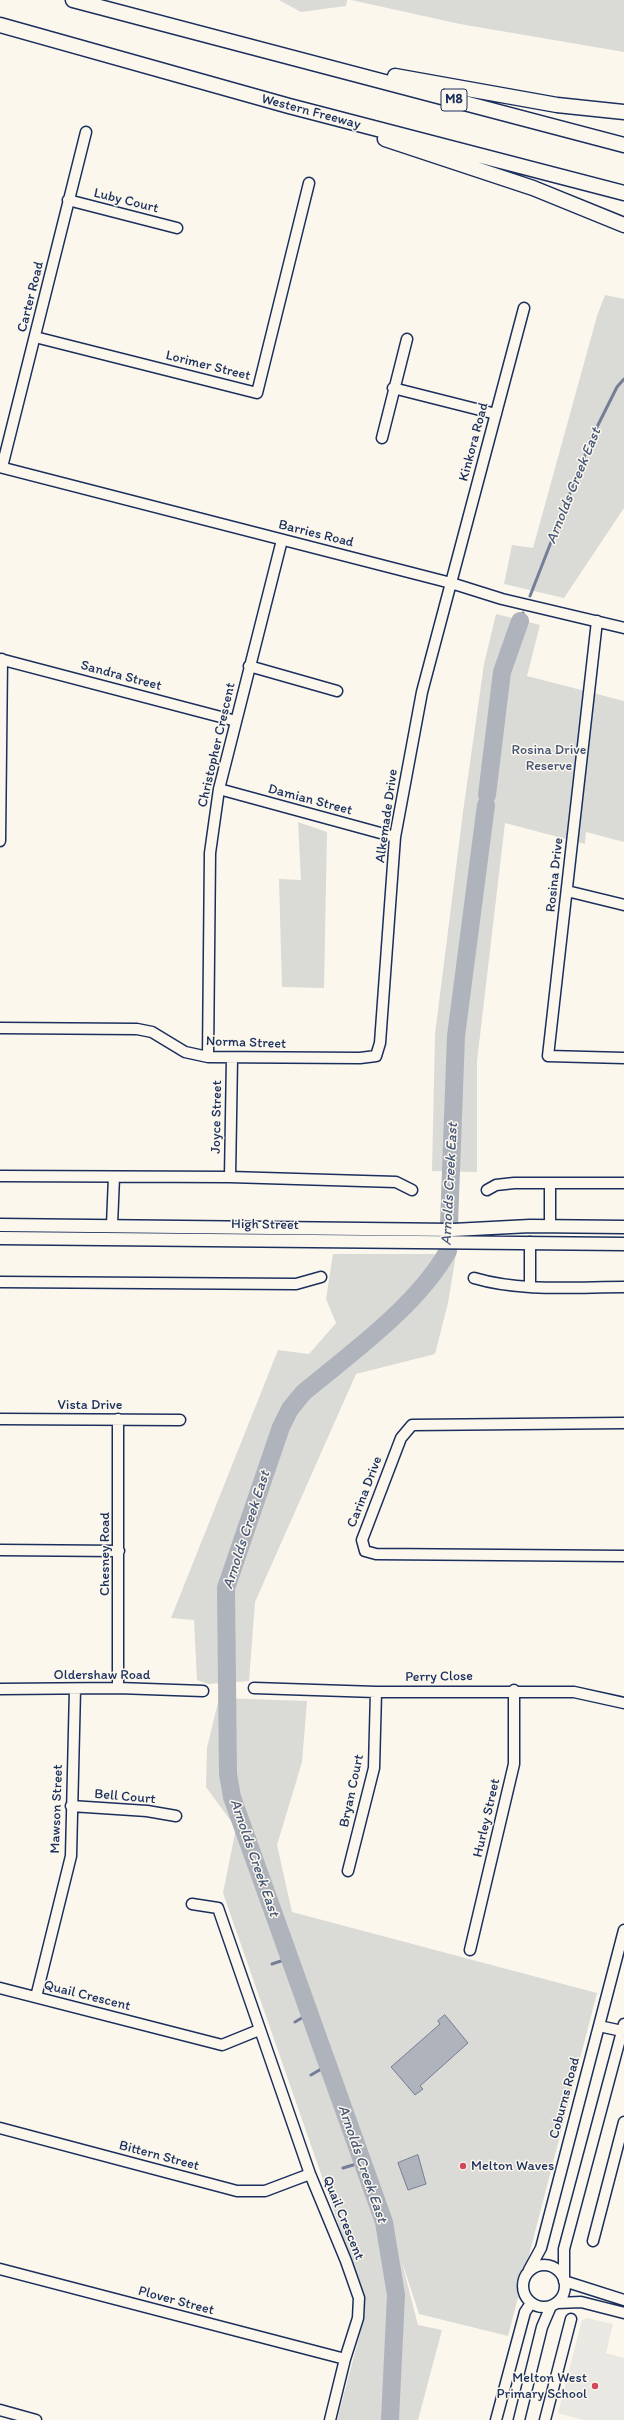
<!DOCTYPE html>
<html>
<head>
<meta charset="utf-8">
<style>
  body { margin:0 }
  canvas { display:block; background:#fbf7ec }
</style>
</head>
<body>
<canvas width="624" height="2420"></canvas>
<script>
const context = document.querySelector('canvas').getContext('2d');
context.lineJoin = 'round';
function paint(path, color) { context.fillStyle = color; context.fill(path, 'evenodd'); }
function trace(path, color, width, dash) { context.strokeStyle = color; context.lineWidth = width; context.lineCap = dash ? 'butt' : 'round'; context.setLineDash(dash || []); context.stroke(path); }
function label(font, color, halo, rows, align = 'center') {
  context.font = font + ' Itim,sans-serif'; context.lineWidth = 3; context.setLineDash([]); context.textBaseline = 'middle'; context.strokeStyle = halo; context.fillStyle = color; for (const [text, x, y, turn = 0] of rows) {
    context.save(); context.translate(x, y); context.rotate((+turn || 0) * Math.PI / 180); context.textAlign = isNaN(turn) ? turn : align; if (halo) context.strokeText(text, 0, 0); context.fillText(text, 0, 0); context.restore();
  }
}
const built = new Path2D(`
  M587,2318L613,2324L606,2353L624,2358V2420H583L558,2413L582,2320Z`);
const green = new Path2D(`
  M279,0H347L346,6L301,12Z
  M351,0H624V52L460,24Z
  M605,295L624,299V508L564,598L504,584L512,545L533,548L597,316Z
  M496,614L540,625L527,676L624,701V842L586,832L585,844L505,823L477,1061V1172L432,1171L435,1034L463,812L484,664Z
  M298,822L327,832L324,988L282,987L279,879L301,880Z
  M333,1254H456L448,1303L435,1354L356,1374L255,1602L249,1681L208,1684L197,1680L194,1620L171,1618L278,1350L309,1354L336,1323L326,1299Z
  M219,1698L307,1701L302,1762L277,1845L292,1912L597,1993L508,2336L419,2314L401,2259L418,2325L442,2330L418,2420H337L364,2319L365,2300L223,1893L236,1828L206,1787L207,1748Z`);
const water = new Path2D(`
  M445,2015L468,2043L420,2086L423,2089L415,2095L391,2067L440,2024L438,2021Z
  M418,2155L426,2184L408,2190L398,2163Z`);
const stream = new Path2D(`
  M530,596L592,437L617,387L624,379
  M520,621L523,613
  M272,1964L290,1958
  M295,2022L310,2013
  M311,2075L328,2065
  M333,2079L343,2087
  M343,2168L363,2162`);
const river = new Path2D(`
  M487,795L502,672L520,621
  M390,2420L396,2295L384,2222L232,1797L228,1774L226,1588L281,1427L290,1409L303,1393C351,1353 417,1306 448,1251L456,1036L486,805`);
const minor = new Path2D(`
  M68,200L177,228
  M35,337L257,393L309,183
  M393,388L496,414
  M382,438L407,339
  M0,467L451,583L502,599L624,628
  M2,467L86,132
  M597,621L548,1056L624,1058
  M0,659L236,721
  M249,666L337,691
  M219,789L395,837
  M0,841L2,659
  M567,891L624,905
  M0,1028L137,1029L152,1032L185,1052L208,1057L360,1058L376,1056L380,1043L395,837L422,692L524,308
  M208,1057L210,853L219,789L282,540
  M0,1176L230,1177L396,1182L412,1190
  M230,1177L232,1058
  M550,1183V1226
  M487,1190L496,1185L514,1183H624
  M112,1225L114,1177
  M474,1278C521,1292 575,1287 624,1287
  M0,1282L296,1284L321,1277
  M530,1286V1242
  M0,1419L180,1420
  M118,1419V1688
  M624,1423L412,1425L401,1438L362,1540L365,1551L376,1554L624,1556
  M0,1550L119,1551
  M254,1688L376,1692H574L624,1703
  M0,1689L118,1688L203,1691
  M71,1806L147,1811L176,1816
  M348,1871L374,1768L376,1692
  M192,1904L218,1908L310,2174L346,2261L359,2298L358,2318L345,2359L330,2420
  M470,1950L514,1764V1690
  M0,1988L222,2045L259,2030
  M36,1997L71,1856L75,1689
  M599,2026L622,2031
  M0,2128L237,2191H265L310,2174
  M593,2241L624,2122
  M523 2286a21 21 0 1 1 42 0a21 21 0 1 1-42 0Z
  M0,2269L345,2359
  M529,2270L541,2248L624,1930
  M564,2278V2249L624,2024
  M564,2281L624,2300
  M557,2303L581,2302L624,2313
  M0,2410L36,2420
  M496,2420L525,2312L531,2303
  M519,2420L542,2327L551,2306
  M545,2420L571,2319`);
const major = new Path2D(`
  M0,1225L453,1230L530,1226L624,1227
  M0,1238L624,1244`);
const highway = new Path2D(`
  M73,0L624,145
  M0,25L289,106L624,193
  M395,76L557,105L624,112
  M385,139L533,188L624,225`);
const markers = [
  [463,2166,4,"#d1495b"],
  [595,2386,4,"#d1495b"]
];
const shields = [
  [454,100,26]
];
const shieldNames = [
  ["M8",454,100]
];
const streetNames = [
  ["Western Freeway",311,112,15],
  ["Luby Court",126,201,14],
  ["Carter Road",31,297,-76],
  ["Lorimer Street",208,366,14],
  ["Kinkora Road",474,442,-75],
  ["Barries Road",316,534,14],
  ["Sandra Street",121,676,15],
  ["Christopher Crescent",217,745,-77],
  ["Damian Street",310,800,15],
  ["Alkemade Drive",387,816,-82],
  ["Rosina Drive",555,875,-84],
  ["Norma Street",246,1043,2],
  ["Joyce Street",217,1117,-89],
  ["High Street",265,1225,1],
  ["Vista Drive",90,1405],
  ["Carina Drive",365,1492,-69],
  ["Chesney Road",105,1554,-90],
  ["Oldershaw Road",102,1675],
  ["Perry Close",439,1677,-1],
  ["Bryan Court",352,1791,-78],
  ["Bell Court",125,1797,5],
  ["Mawson Street",57,1809,-88],
  ["Hurley Street",487,1818,-77],
  ["Quail Crescent",87,1996,14],
  ["Coburns Road",565,2098,-75],
  ["Bittern Street",159,2156,15],
  ["Quail Crescent",343,2218,68],
  ["Plover Street",176,2301,15]
];
const parkNames = [
  ["Rosina Drive",549,750],
  ["Reserve",549,766]
];
const poiNames = [
  ["Melton Waves",471,2166],
  ["Melton West",587,2378,"right"],
  ["Primary School",587,2394,"right"]
];
const waterNames = [
  ["Arnolds Creek East",574,486,-68],
  ["Arnolds Creek East",450,1184,-87],
  ["Arnolds Creek East",247,1530,-72],
  ["Arnolds Creek East",254,1858,71],
  ["Arnolds Creek East",362,2164,71]
];
paint(built, '#eae8e2');
paint(green, '#dadad7');
paint(water, '#afb3bb');
trace(water, '#747e96', 1);
trace(stream, '#747e96', 3);
trace(river, '#afb3bb', 18);
trace(minor, '#1b2f5e', 13);
trace(major, '#1b2f5e', 15);
trace(highway, '#1b2f5e', 17);
trace(minor, '#fbf7ec', 10);
trace(major, '#fbf7ec', 12);
trace(highway, '#fbf7ec', 14);
for (const [x, y, r, color] of markers) { const dot = new Path2D(); dot.arc(x, y, r, 0, 2 * Math.PI); context.fillStyle = color; context.fill(dot); trace(dot, '#fbf7ec', 1.5); }
for (const [x, y, w] of shields) { const box = new Path2D(); box.roundRect(x - w / 2, y - 11, w, 22, 3); context.fillStyle = '#fbf7ec'; context.fill(box); trace(box, '#1b2f5e', 1); }
label('bold 13px', '#1b2f5e', null, shieldNames);
label('14px', '#1b2f5e', '#fbf7ec', streetNames);
label('14px', '#415176', '#fbf7ec', parkNames);
label('14px', '#1b2f5e', '#fbf7ec', poiNames, 'left');
label('italic 15px', '#47577a', '#fbf7ec', waterNames);
</script>
</body>
</html>
